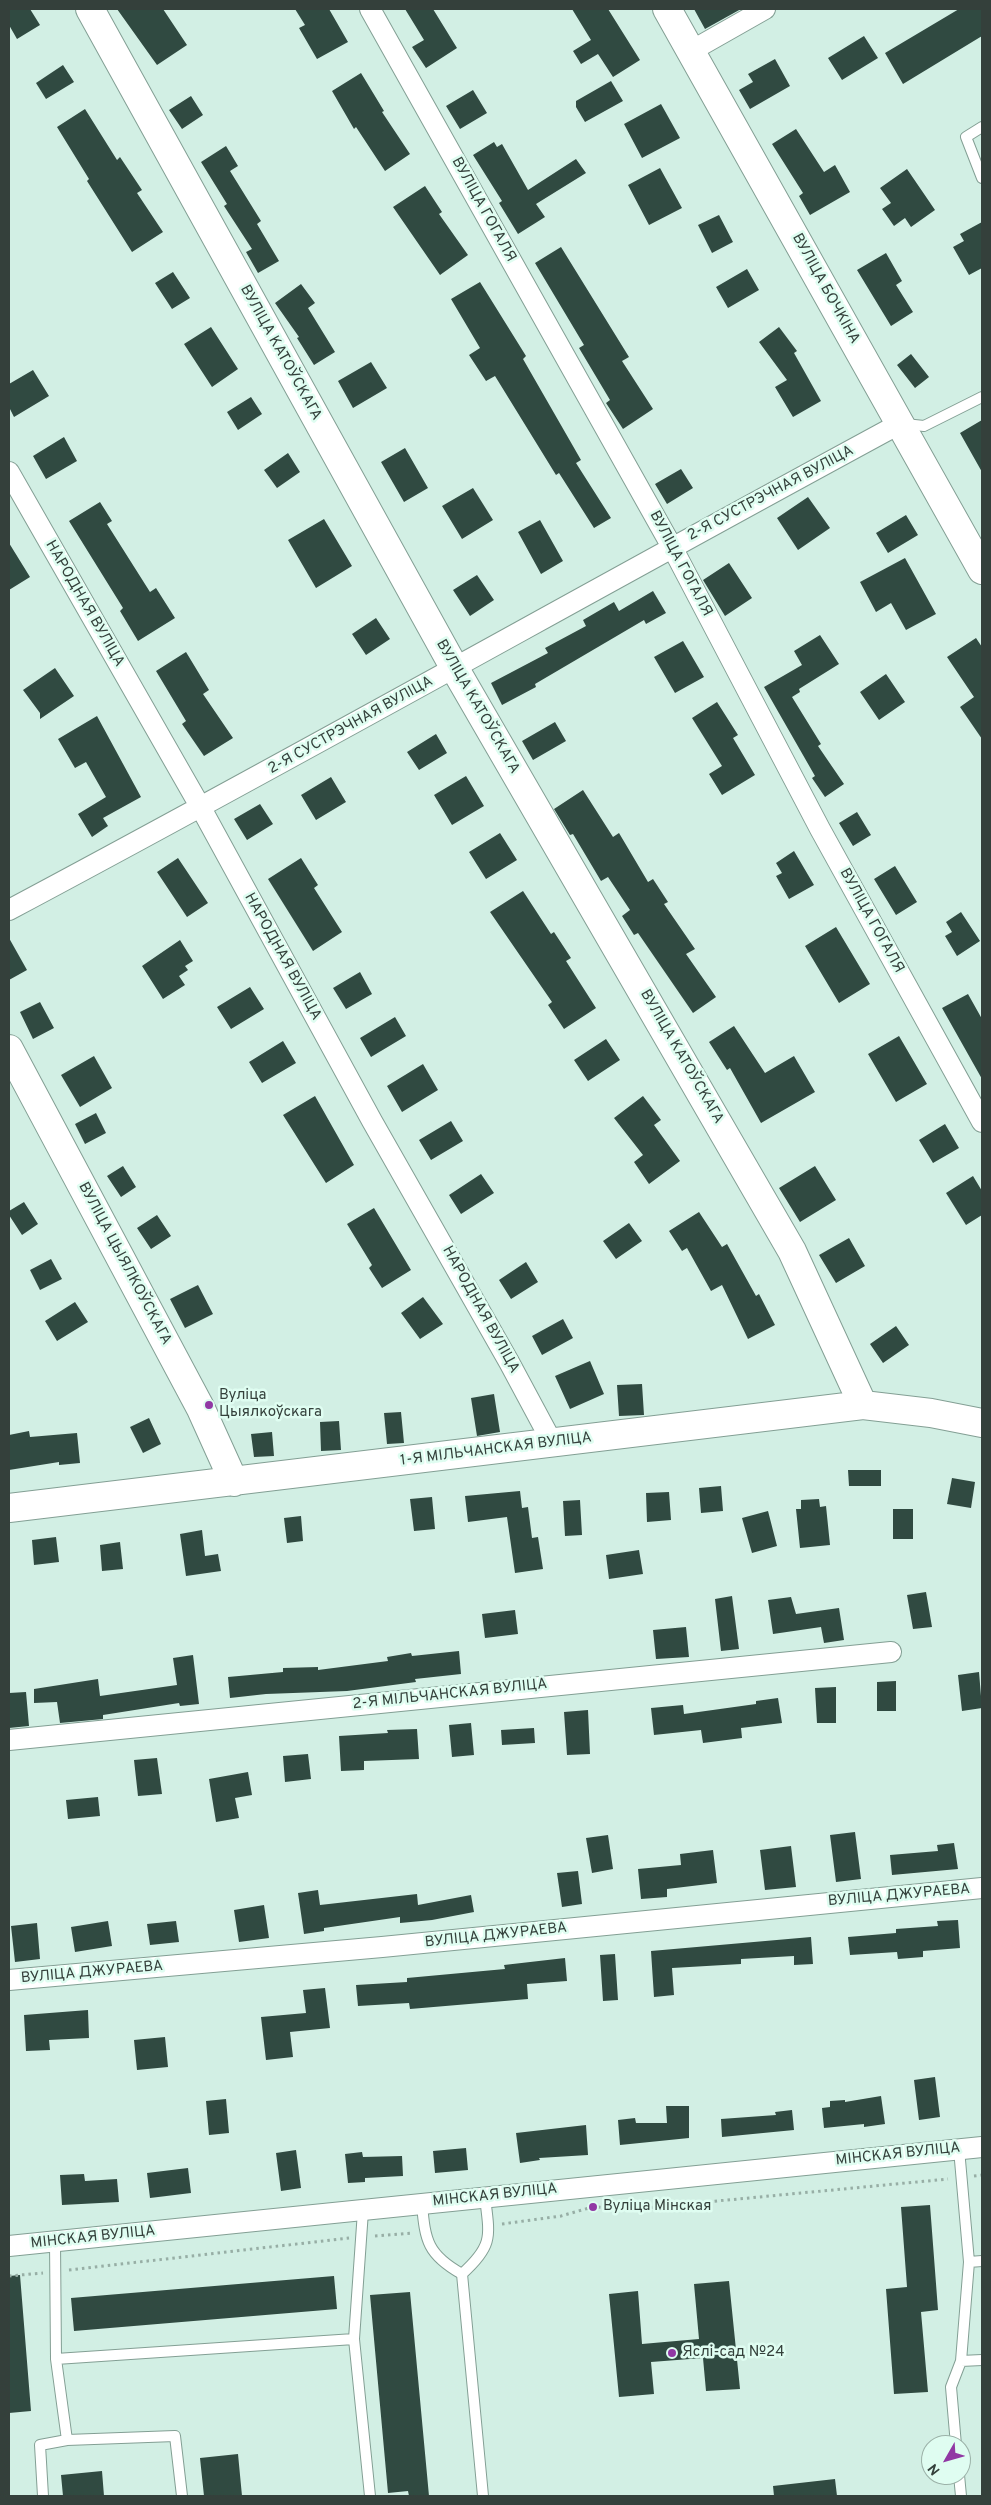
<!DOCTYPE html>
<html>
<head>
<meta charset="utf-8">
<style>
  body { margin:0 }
  #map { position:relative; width:991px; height:2505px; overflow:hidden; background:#d2efe4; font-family:Overpass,sans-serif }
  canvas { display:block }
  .frame { position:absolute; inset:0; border:10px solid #34403b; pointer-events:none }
  .north { position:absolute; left:921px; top:2435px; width:50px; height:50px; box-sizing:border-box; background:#dffdf1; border:1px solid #9bb1a8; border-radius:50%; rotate:232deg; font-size:14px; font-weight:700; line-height:20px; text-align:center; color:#34403b }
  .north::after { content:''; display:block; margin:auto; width:18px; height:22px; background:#9138a4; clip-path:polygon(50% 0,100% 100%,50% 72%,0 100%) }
</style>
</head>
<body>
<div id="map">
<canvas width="991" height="2505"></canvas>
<div class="frame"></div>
<div class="north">N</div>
</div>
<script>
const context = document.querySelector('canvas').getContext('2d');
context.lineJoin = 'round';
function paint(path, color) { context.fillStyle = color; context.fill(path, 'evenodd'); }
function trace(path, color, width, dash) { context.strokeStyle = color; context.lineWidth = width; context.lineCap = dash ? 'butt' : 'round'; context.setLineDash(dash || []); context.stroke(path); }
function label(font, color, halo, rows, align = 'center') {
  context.font = font + ' Overpass,sans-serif'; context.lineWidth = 5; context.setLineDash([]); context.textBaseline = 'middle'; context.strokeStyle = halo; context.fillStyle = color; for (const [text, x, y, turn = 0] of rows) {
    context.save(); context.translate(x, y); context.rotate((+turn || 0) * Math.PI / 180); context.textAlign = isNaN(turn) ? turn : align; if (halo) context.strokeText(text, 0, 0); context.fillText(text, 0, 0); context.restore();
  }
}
const building = new Path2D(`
  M9,9H30L40,25L17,39L9,25Z
  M117,9H163L187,45L157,65Z
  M295,9H329L348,42L317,59L299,28L305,25Z
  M405,9H433L457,48L426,68L412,47L424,40Z
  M572,9H608L640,60L613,77L598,54L581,64L573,51L591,40Z
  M694,9H741L705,29Z
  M959,9H982V36L903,84L885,53Z
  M864,36L878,58L842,80L828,58Z
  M775,59L790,86L750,109L739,90L753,82L748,74Z
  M63,65L74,82L46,99L36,83Z
  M361,73L384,111L382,112L410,154L385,171L356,127L354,129L332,91Z
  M611,81L623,101L585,122L576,107V101Z
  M473,90L487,113L460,129L446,106Z
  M191,96L203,115L182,129L169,110Z
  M661,104L680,138L642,158L624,124Z
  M85,109L117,160L120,157L142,190L137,193L163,232L132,252L87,181L89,179L57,127Z
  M796,129L824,172L835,165L850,192L810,215L799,196L803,193L772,144Z
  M494,142L497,147L502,144L528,190L576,159L586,173L536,204L545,217L518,234L499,203L502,201L473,155Z
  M226,146L238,166L230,171L261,221L257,224L279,261L258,273L246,252L252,249L224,206L227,204L201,162Z
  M660,168L682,208L649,225L628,185Z
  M907,169L935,210L911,227L905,218L894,226L882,209L891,203L880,188Z
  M425,186L442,212L439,214L468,255L440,275L393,207Z
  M719,215L733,242L712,253L698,225Z
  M982,222V268L969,275L953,247L964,241L960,234Z
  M561,247L629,357L622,361L653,409L623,429L606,403L610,400L579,348L584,345L535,263Z
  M886,253L902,281L896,285L913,312L891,326L857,270Z
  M747,269L759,290L728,308L716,287Z
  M173,272L190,298L172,309L155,283Z
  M480,282L526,356L523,359L581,460L576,463L611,518L594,528L559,473L556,475L495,376L486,381L469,355L480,348L451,299Z
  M301,284L315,303L308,308L335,352L314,365L297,338L299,337L275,303Z
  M211,327L238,369L212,387L184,344Z
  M779,327L797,351L794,353L821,401L793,417L775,387L787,380L759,342Z
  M911,354L929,377L915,388L897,365Z
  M371,362L387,388L353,408L338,381Z
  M33,370L49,396L14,417L9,407V384Z
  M251,397L262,414L238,430L227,412Z
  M982,420V472L960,433Z
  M64,437L77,461L46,479L33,456Z
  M405,448L428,488L404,502L381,462Z
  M288,453L300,472L277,488L264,470Z
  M681,469L693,488L667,504L655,484Z
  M473,488L493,520L462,539L442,506Z
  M808,497L830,528L798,550L777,518Z
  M100,502L112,521L107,524L150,592L156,588L175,618L138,641L120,611L123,608L69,521Z
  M906,515L918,535L888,553L876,533Z
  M324,519L352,566L316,588L288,540Z
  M540,520L563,561L541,574L518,532Z
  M9,543L30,577L9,590Z
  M905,558L936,614L906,630L891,603L876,612L860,582Z
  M729,563L752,598L725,616L703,580Z
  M477,575L494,600L470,616L453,590Z
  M653,591L666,613L646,624L644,620L535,684L536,687L502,705L491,683L548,653L545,648L586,626L583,620L614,602L619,611Z
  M376,618L390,639L366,655L352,634Z
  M820,635L839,664L799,689L800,692L792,697L821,744L818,746L844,784L825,797L812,778L815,776L764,687L802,665L794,651Z
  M976,638L982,647V739L960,707L974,697L947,657Z
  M683,641L704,677L675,693L654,657Z
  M186,652L209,690L203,694L233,738L204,756L182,724L186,721L156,671Z
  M55,668L74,696L40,719V713L23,690Z
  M886,674L905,702L879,720L860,692Z
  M717,702L738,735L733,738L755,775L722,795L709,774L722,766L692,718Z
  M97,716L141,797L103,818L108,826L92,837L78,814L106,797L86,762L75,768L58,739Z
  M555,722L566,741L533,760L522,741Z
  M436,734L447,753L419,770L407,752Z
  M466,776L484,806L452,825L434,795Z
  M331,777L346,802L316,820L301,795Z
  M583,790L613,837L619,833L648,882L653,879L668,902L664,904L695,949L686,954L716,997L693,1013L638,933L634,935L622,916L630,910L608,877L601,881L573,834L570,835L554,809Z
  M260,804L273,824L247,840L234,819Z
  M857,812L871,835L853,846L839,823Z
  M500,833L517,860L486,879L469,852Z
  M794,851L814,885L789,899L776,876L782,873L776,863Z
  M178,858L208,903L187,917L157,872Z
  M301,858L318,885L314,888L342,932L313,951L268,879Z
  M895,866L917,902L896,915L874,879Z
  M523,891L551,934L554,932L571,958L566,961L596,1008L564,1029L548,1005L552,1002L490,912Z
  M961,912L980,941L957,956L945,936L952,932L946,922Z
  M836,927L870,984L839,1003L805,946Z
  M9,938L27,970L9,980Z
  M180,940L193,961L185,966L188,970L179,976L185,985L163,999L142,966Z
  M360,972L372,994L346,1009L333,988Z
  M250,987L264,1009L231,1029L217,1007Z
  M968,994L982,1019V1079L942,1008Z
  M40,1002L54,1028L33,1039L20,1012Z
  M395,1017L406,1036L371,1057L360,1038Z
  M734,1026L765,1073L794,1056L815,1092L761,1123L730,1068L727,1070L709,1042Z
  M899,1036L927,1084L896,1102L868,1054Z
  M606,1039L620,1060L588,1081L574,1060Z
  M283,1041L296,1063L262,1083L249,1062Z
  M94,1056L112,1088L80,1107L61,1075Z
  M423,1064L438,1090L402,1112L387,1086Z
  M315,1096L354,1165L326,1183L283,1115Z
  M643,1096L661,1120L654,1125L680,1161L649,1184L634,1162L643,1155L614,1118Z
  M96,1113L106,1133L85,1144L75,1124Z
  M451,1121L463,1141L431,1160L419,1140Z
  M945,1124L959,1148L933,1163L919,1140Z
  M123,1166L136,1187L121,1197L107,1176Z
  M815,1166L836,1200L800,1222L779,1188Z
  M481,1174L494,1193L461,1214L449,1195Z
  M973,1176L982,1191V1215L966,1225L946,1193Z
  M24,1202L38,1224L22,1235L9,1215V1211Z
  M374,1208L411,1270L382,1288L369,1268L372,1265L347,1224Z
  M699,1212L722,1247L727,1244L756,1296L759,1294L775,1325L748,1339L722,1285L711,1291L687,1248L682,1251L669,1231Z
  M157,1215L171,1236L151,1249L137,1228Z
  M629,1223L642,1241L616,1259L603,1241Z
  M849,1238L865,1266L836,1283L819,1255Z
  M51,1259L62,1279L40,1290L30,1270Z
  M526,1262L538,1282L511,1299L499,1280Z
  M198,1285L213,1314L185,1328L170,1299Z
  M423,1297L443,1324L420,1339L401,1313Z
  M75,1302L88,1322L57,1341L45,1321Z
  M563,1319L573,1338L542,1355L532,1336Z
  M896,1326L909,1345L883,1363L870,1344Z
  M590,1361L604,1394L570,1409L555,1376Z
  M642,1384L644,1415L619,1416L617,1385Z
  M494,1394L500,1432L477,1436L471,1398Z
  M401,1412L404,1443L387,1444L384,1413Z
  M149,1418L161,1444L143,1453L130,1427Z
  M339,1421L341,1450L321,1451L320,1422Z
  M29,1431L30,1437L77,1433L80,1463L59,1465V1462L9,1470V1435Z
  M272,1432L274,1456L254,1457L251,1434Z
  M848,1470H881V1486H849Z
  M952,1478L975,1482L971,1508L947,1504Z
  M721,1486L723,1511L701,1513L699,1488Z
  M520,1491L522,1508L528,1507L532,1538L538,1537L543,1569L515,1573L507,1517L468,1522L465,1496Z
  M669,1492L671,1520L647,1522L646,1493Z
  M432,1497L435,1529L414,1531L410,1499Z
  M819,1499L820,1507L826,1506L830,1545L800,1548L796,1509H801V1500Z
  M580,1500L582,1535L565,1536L563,1501Z
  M893,1509H913V1539H893Z
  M768,1511L777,1546L752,1553L742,1518Z
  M301,1516L303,1541L287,1543L284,1518Z
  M202,1530L205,1556L218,1554L221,1571L186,1576L180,1534Z
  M56,1537L59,1562L34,1565L32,1540Z
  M120,1542L123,1569L102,1571L100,1545Z
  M639,1550L643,1574L609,1579L606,1555Z
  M926,1592L932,1627L913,1629L907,1595Z
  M732,1596L739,1649L721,1651L715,1599Z
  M791,1597L796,1614L839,1608L844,1640L824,1643L821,1627L773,1634L768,1600Z
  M515,1610L518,1634L485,1638L482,1614Z
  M686,1627L689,1657L656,1659L653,1630Z
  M459,1651L461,1674L415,1679L416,1682L347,1691L266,1694L230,1698L228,1677L283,1672V1668L318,1667V1670L388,1661L387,1657L411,1653L412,1656Z
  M193,1655L199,1704L180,1706L179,1703L103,1715V1719L60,1723L57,1702L34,1703V1689L98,1679L100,1696L177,1685L173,1658Z
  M979,1672L982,1708L962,1711L958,1675Z
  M896,1681V1711H877V1682Z
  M836,1687V1723H817L815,1688Z
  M26,1692L29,1726L9,1728V1693Z
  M778,1698L782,1723L741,1728L742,1738L703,1743L701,1730L654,1735L651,1708L683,1705L684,1714L756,1704V1701Z
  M588,1710L590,1754L567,1755L564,1712Z
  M471,1723L474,1755L452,1757L449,1725Z
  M534,1728L535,1743L502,1745L501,1730Z
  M417,1729L419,1759L364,1761V1770L341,1771L339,1736L388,1733L387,1730Z
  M308,1754L311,1779L285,1782L283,1756Z
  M157,1758L162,1794L138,1796L134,1760Z
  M248,1772L252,1795L235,1798L239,1818L216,1822L209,1779Z
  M98,1797L100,1816L68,1819L66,1800Z
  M855,1832L861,1879L836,1882L830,1835Z
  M608,1835L613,1869L592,1873L586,1838Z
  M954,1843L958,1869L892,1875L890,1855L938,1851L937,1845Z
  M791,1846L796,1887L765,1890L760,1850Z
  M713,1850L717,1883L667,1889V1897L641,1899L638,1869L681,1865L680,1854Z
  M578,1871L582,1904L562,1907L557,1873Z
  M318,1890L320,1905L417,1894L418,1905L471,1895L474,1912L432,1920L400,1923V1917L324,1928V1931L304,1934L298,1893Z
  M264,1905L269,1938L239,1942L234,1910Z
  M958,1920L960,1948L923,1951V1957L898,1959L897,1952L850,1955L848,1937L896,1933V1929L938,1926L937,1921Z
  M108,1921L112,1946L75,1952L71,1927Z
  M176,1921L179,1942L150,1945L147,1924Z
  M37,1923L40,1959L15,1962L11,1926Z
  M811,1937L813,1964L794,1965V1956L741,1959V1964L672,1968L674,1995L654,1997L651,1951Z
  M615,1954L618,2000L603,2001L600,1955Z
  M565,1958L567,1981L527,1984L528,1999L410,2009L409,2003L358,2006L356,1985L407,1982V1978L505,1969L504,1965Z
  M325,1988L330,2028L290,2032L293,2057L266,2060L261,2017L306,2013L303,1990Z
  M88,2010L89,2038L49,2040L50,2050L26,2051L24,2015Z
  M165,2037L168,2067L137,2070L134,2040Z
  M935,2077L940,2117L919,2120L914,2080Z
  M881,2096L885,2124L864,2127V2124L824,2128L822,2108L830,2107V2101L845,2100V2102Z
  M226,2099L229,2133L209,2135L206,2101Z
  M666,2106H689V2138L620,2145L618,2120L635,2118L636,2123H667Z
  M792,2110L794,2130L722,2137L721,2119L776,2115L775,2112Z
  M586,2125L588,2155L539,2158L540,2160L520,2163L516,2133Z
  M466,2148L468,2170L435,2173L433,2151Z
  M296,2150L301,2188L281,2191L276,2153Z
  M362,2152L363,2157L402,2156L403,2176L365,2178V2182L348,2183L345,2154Z
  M188,2168L191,2193L150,2198L147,2173Z
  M84,2174L85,2181L117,2179L119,2202L62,2205L60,2175Z
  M930,2205L938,2310L921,2312L928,2392L894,2394L886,2289L907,2287L901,2207Z
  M20,2275L31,2411L9,2413V2276Z
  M334,2276L337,2309L74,2331L71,2298Z
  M729,2281L740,2389L706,2391L703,2358L651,2362L654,2394L619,2397L609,2294L638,2291L642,2344L699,2339L694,2284Z
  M410,2292L429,2496H409L408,2491L388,2493L370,2295Z
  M238,2454L242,2496H204L200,2458Z
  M102,2471L104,2496H63L61,2475Z
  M835,2479L837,2496H774L773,2486Z`);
const path = new Path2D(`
  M974,2176L982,2175
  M598,2207L633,2209L948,2179
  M502,2224L561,2216L589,2208
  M375,2236L413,2233
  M69,2270L349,2238
  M9,2276L43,2273`);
const lane = new Path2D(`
  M982,127L966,137L982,178
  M905,424L924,426L982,397
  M959,2149L969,2262L982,2261
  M422,2204C425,2241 428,2255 462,2274C493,2246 490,2237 485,2198
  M363,2211L354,2339L370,2496
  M462,2274L483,2496
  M56,2359L354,2339
  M961,2361L982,2360
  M67,2440L175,2436L182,2496
  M956,2445L951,2387L961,2361L969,2262
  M959,2475L961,2496
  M43,2496L40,2445L67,2440L56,2359L55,2242`);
const street = new Path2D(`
  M370,9L672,547L820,829L982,1122
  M691,51L765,9
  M9,472L201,808L372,1121L509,1362L553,1444
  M9,910C308,751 603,584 901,423
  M9,1740L891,1652
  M9,1980L382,1947L982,1888
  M9,2246L982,2147`);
const secondary = new Path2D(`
  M90,9L455,669L792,1251L863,1405
  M667,9L982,570
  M9,1049L201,1409L234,1482
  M9,1508L863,1405L931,1413L982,1423`);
const markers = [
  [209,1405,5,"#9138a4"],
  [593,2207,5,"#9138a4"],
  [672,2353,5,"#9138a4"]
];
const streetNames = [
  ["ВУЛІЦА ГОГАЛЯ",483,210,61],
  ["ВУЛІЦА БОЧКІНА",825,289,61],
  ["ВУЛІЦА КАТОЎСКАГА",280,353,61],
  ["2-Я СУСТРЭЧНАЯ ВУЛІЦА",771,494,-28],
  ["ВУЛІЦА ГОГАЛЯ",680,564,62],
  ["НАРОДНАЯ ВУЛІЦА",84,604,60],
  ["ВУЛІЦА КАТОЎСКАГА",477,707,60],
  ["2-Я СУСТРЭЧНАЯ ВУЛІЦА",351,726,-29],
  ["ВУЛІЦА ГОГАЛЯ",871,921,61],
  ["НАРОДНАЯ ВУЛІЦА",282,957,61],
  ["ВУЛІЦА КАТОЎСКАГА",681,1057,60],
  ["ВУЛІЦА ЦЫЯЛКОЎСКАГА",124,1264,62],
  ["НАРОДНАЯ ВУЛІЦА",480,1310,61],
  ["1-Я МІЛЬЧАНСКАЯ ВУЛІЦА",496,1450,-7],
  ["2-Я МІЛЬЧАНСКАЯ ВУЛІЦА",450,1695,-6],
  ["ВУЛІЦА ДЖУРАЕВА",899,1896,-5],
  ["ВУЛІЦА ДЖУРАЕВА",496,1936,-6],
  ["ВУЛІЦА ДЖУРАЕВА",92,1973,-5],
  ["МІНСКАЯ ВУЛІЦА",898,2155,-6],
  ["МІНСКАЯ ВУЛІЦА",495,2196,-6],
  ["МІНСКАЯ ВУЛІЦА",93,2238,-6]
];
const poiNames = [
  ["Вуліца",219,1396],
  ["Цыялкоўскага",219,1413],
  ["Вуліца Мінская",603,2207],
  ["Яслі-сад №24",682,2353]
];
paint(building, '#304a41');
trace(lane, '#839f94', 12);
trace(street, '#839f94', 22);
trace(secondary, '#839f94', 30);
trace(path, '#97aea5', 3, [2.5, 4]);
trace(lane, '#fff', 10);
trace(street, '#fff', 20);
trace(secondary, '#fff', 28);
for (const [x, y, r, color] of markers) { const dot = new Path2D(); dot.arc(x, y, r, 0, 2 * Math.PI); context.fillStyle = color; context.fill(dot); trace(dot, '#dffdf1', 2); }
label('15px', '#34403b', '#dffdf1', streetNames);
label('15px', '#34403b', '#dffdf1', poiNames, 'left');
</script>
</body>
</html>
